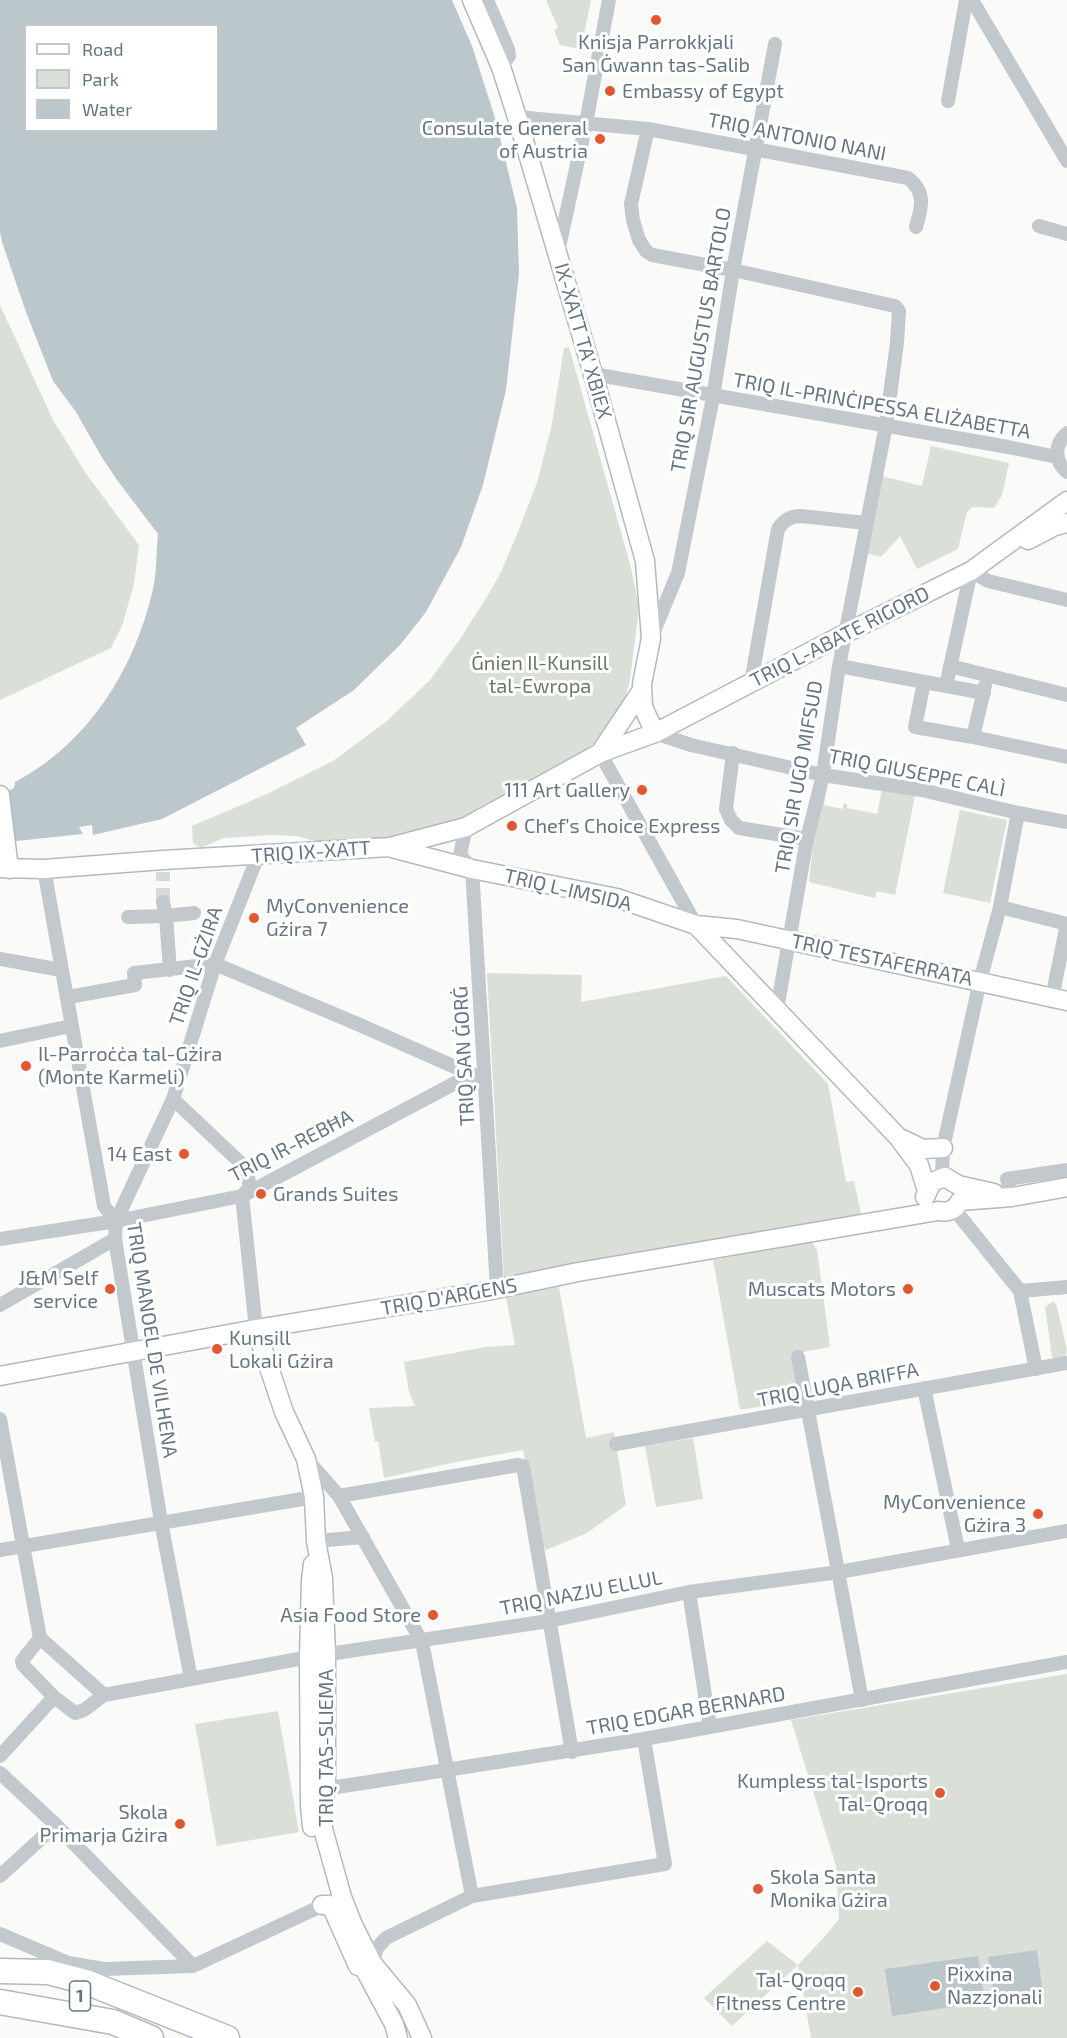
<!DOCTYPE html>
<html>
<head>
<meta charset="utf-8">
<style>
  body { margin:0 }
  #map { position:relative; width:1067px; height:2038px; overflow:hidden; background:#fafaf8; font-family:"Exo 2",sans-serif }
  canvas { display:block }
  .legend { position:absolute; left:24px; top:24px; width:195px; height:108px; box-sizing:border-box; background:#fff; border:2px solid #c1c8cd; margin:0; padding:8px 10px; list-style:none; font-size:18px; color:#657683 }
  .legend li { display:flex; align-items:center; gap:12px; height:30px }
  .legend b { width:30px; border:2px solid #c1c8cd }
</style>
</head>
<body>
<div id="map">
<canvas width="1067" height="2038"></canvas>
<ul class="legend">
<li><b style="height:8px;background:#fff"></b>Road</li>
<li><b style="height:16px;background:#dadfd7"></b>Park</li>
<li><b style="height:16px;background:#bbc7cb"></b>Water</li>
</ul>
</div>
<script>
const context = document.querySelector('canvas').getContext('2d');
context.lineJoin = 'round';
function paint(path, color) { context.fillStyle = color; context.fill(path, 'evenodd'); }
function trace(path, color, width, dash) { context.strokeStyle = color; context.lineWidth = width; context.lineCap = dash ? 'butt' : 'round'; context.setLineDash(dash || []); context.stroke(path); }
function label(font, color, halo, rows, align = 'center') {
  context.font = font + ' "Exo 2",sans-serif'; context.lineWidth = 6; context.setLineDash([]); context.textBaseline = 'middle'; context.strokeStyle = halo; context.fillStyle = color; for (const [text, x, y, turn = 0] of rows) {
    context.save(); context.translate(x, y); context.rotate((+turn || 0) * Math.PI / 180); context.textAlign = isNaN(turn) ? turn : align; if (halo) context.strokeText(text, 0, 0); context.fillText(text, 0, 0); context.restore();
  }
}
const green = new Path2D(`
  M546,0H591L581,49L560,45L554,30L558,28Z
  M0,305L53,420L87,475L139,545L134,584L122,626L111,648L0,700Z
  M569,347L631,568L639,607L630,680L624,702L605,734L583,752L541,778L462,820L417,831L384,837L322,843L297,836L273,835L223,838L201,848L193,843L192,826L267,794L333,761L387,721L430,680L460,639L488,595L501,572L517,534L537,483L552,424L564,348Z
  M931,446L1009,463L1002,495L994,508L972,507L967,512L958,549L917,569L900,536L881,557L865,553L881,476L922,486Z
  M820,783L827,784L824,805L842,809L844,803L847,804V808L877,814L882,790L915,796L895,895L877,891L875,898L809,882Z
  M960,810L1007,820L990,903L943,893Z
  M487,973L582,975L581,1002L726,976L828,1084L846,1182L854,1181L861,1214L504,1278Z
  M812,1242L817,1250L830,1347L792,1354L800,1400L740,1410L713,1260Z
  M559,1287L586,1438L614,1432L626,1505L587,1533L546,1550L541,1542L523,1450L456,1462L384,1478L378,1441L375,1442L369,1408L415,1406L409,1392L404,1362L486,1347L515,1345L506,1297Z
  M1054,1301L1057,1307L1067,1350L1065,1357L1057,1360L1052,1357L1045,1307Z
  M693,1438L703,1499L656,1507L645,1446Z
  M1067,1674V2038H811L798,1965L732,2026L704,1998L767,1941L798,1965L826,1935L839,1919L836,1866L791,1720Z
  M278,1711L299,1832L217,1846L195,1724Z`);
const water = new Path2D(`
  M0,0H452L472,46L496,121L517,208L519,273L506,390L483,485L461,547L426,612L400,645L354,690L296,728L306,745L162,819L93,835L92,825L79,827L83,834L16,841L0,836V795L14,788L15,782C89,743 135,668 153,589C157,571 156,552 158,534L117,480L101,456L76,412L53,381L26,312L2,242L0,232ZM26,26H218V130H26Z
  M1037,1950L1043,1994L995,2001L988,1957Z
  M978,1956L985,2002L892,2016L885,1969Z`);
const streetTunnel = new Path2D(`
  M163,902V872`);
const street = new Path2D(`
  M487,0L508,49L509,56L501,67
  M972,0L1067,161
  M948,101L966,0
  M517,117L648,129L908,178C926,192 922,207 916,227
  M648,129L631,204L633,220L639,240L646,251L652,255L733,270L895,306L899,311L897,343L886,425L839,666L823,775L807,839L777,1009
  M1039,226L1067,234
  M558,252L586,123L609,0
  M593,374L1008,447L1057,457
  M1067,433C1054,444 1054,461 1067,472
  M652,636L678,573L713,397L733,270L775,44
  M839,666L984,693
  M950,666L1067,695
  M924,682L915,727L973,737L1067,757
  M751,683L778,529C783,521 791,516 801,516L866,523
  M946,686L971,571L988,581L1067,600
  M655,733L691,745L823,775L922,790L1018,813L1067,822
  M973,737L985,686
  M600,753L696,925
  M733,753L726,809L731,820L739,828L807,839
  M466,827L460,855L472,869L497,1289
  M44,869L104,1206L116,1221
  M163,902L166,916L170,970
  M1000,907L1067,924
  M128,917L166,916L194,913
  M0,959L61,970
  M68,997L135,985L134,973L215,964L353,1022L480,1078
  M1052,998L1067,924
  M0,1041L71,1026
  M173,1099L246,1168L250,1187L242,1196L256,1329
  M942,1178L943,1148L980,981L1000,907L1018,813
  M1012,1197L1007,1179L1067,1170
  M954,1209L1020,1291L1036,1369
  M0,1239L116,1221L242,1196L459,1081L484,1080
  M1020,1291L1067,1287
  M0,1305L115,1239
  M798,1357L862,1700
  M924,1388L958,1549
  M0,1419L40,1638
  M616,1444L1067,1363
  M307,1460L339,1496L422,1642L472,1896
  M339,1496L518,1465L523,1466L572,1752
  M316,1541L363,1537
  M0,1550L314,1497
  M689,1592L710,1727
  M191,1679L161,1522L115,1239L116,1221L173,1099L215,964L258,856
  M104,1695L40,1638L22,1661L23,1665L54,1697L75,1713L84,1710L104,1695L191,1679L309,1657L549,1621L689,1592L839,1572L1067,1531
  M0,1756L54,1697
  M0,1773L56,1825L193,1966
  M318,1790L644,1739L1067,1662
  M0,1876L56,1825
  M0,1934L68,1963L104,1969L193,1966L330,1902
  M372,1963L377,1948L386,1938L472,1896L665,1864L644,1739`);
const secondary = new Path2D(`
  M472,0L501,67L517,117L593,374L645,561L651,638L642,684L643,707L655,733
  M1028,540L1055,526L1067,523
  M600,753L642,690
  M0,795L9,869
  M392,848L472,869L617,898L696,925L898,1137L919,1165L927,1191
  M0,868L44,869L163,860L390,847L466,827L600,753L655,733L846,633L971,571L1067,501
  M696,925L737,929L1067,1001
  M900,1138L923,1149L943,1148
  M925,1197L932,1182L945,1177L958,1185L994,1193
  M256,1329L284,1412L306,1459L314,1497L316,1541L323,1578L326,1655V1790L322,1809L323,1829L342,1897L353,1925L372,1963L407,2005L422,2038
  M0,1376L256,1329L487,1291L578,1272L938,1211C948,1213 955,1210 960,1201L1012,1197L1067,1187
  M312,1827L310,1805L309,1657L311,1580L313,1564
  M322,1905H329L334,1912L358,1966
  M357,1955L394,2024L398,2038`);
const highway = new Path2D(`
  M0,1971L48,1972L86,1982L227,2038
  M0,2002L113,2022L151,2038`);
const markers = [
  [656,20,6,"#e4572e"],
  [610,91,6,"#e4572e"],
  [600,139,6,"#e4572e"],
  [642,790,6,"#e4572e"],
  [512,826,6,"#e4572e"],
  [254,918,6,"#e4572e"],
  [26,1066,6,"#e4572e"],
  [184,1154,6,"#e4572e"],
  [261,1194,6,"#e4572e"],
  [110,1289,6,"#e4572e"],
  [908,1289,6,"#e4572e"],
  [217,1349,6,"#e4572e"],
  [1038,1514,6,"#e4572e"],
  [433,1615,6,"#e4572e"],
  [940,1793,6,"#e4572e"],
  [180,1824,6,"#e4572e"],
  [758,1889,6,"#e4572e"],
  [935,1986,6,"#e4572e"],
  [858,1992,6,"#e4572e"]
];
const shields = [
  [80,1996,21]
];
const shieldNames = [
  ["1",80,1996]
];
const poiNames = [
  ["Knisja Parrokkjali",656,42,"center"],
  ["San Ġwann tas-Salib",656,65,"center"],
  ["Embassy of Egypt",622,91,"left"],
  ["Consulate General",588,128],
  ["of Austria",588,151],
  ["111 Art Gallery",630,790],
  ["Chef’s Choice Express",524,826,"left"],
  ["MyConvenience",266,906,"left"],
  ["Gżira 7",266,929,"left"],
  ["Il-Parroċċa tal-Gżira",38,1054,"left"],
  ["(Monte Karmeli)",38,1077,"left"],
  ["14 East",172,1154],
  ["Grands Suites",273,1194,"left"],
  ["J&M Self",98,1278],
  ["service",98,1301],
  ["Muscats Motors",896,1289],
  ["Kunsill",229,1338,"left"],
  ["Lokali Gżira",229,1361,"left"],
  ["MyConvenience",1026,1502],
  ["Gżira 3",1026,1525],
  ["Asia Food Store",421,1615],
  ["Kumpless tal-Isports",928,1781],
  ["Tal-Qroqq",928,1804],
  ["Skola",168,1812],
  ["Primarja Gżira",168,1835],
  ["Skola Santa",770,1877,"left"],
  ["Monika Gżira",770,1900,"left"],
  ["Pixxina",947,1974,"left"],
  ["Nazzjonali",947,1997,"left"],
  ["Tal-Qroqq",846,1980],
  ["FItness Centre",846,2003]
];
const streetNames = [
  ["TRIQ ANTONIO NANI",797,137,11],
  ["TRIQ SIR AUGUSTUS BARTOLO",701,340,-80],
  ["IX-XATT TA' XBIEX",583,341,74],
  ["TRIQ IL-PRINĊIPESSA ELIŻABETTA",882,406,10],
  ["TRIQ L-ABATE RIGORD",840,637,-27],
  ["TRIQ GIUSEPPE CALÌ",917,773,11],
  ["TRIQ SIR UGO MIFSUD",799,777,-80],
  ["TRIQ IX-XATT",311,852,-4],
  ["TRIQ L-IMSIDA",568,890,13],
  ["TRIQ TESTAFERRATA",882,960,12],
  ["TRIQ IL-GŻIRA",196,966,-71],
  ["TRIQ SAN ĠORĠ",464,1056,-93],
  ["TRIQ IR-REBĦA",291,1146,-27],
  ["TRIQ D'ARGENS",449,1297,-10],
  ["TRIQ MANOEL DE VILHENA",152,1340,81],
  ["TRIQ LUQA BRIFFA",838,1385,-11],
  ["TRIQ NAZJU ELLUL",581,1593,-11],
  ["TRIQ EDGAR BERNARD",686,1711,-10],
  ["TRIQ TAS-SLIEMA",326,1748,-90]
];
const parkNames = [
  ["Ġnien Il-Kunsill",540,663],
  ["tal-Ewropa",540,686]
];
paint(green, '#dadfd7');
paint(water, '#bbc7cb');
trace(streetTunnel, '#d5d9db', 14, [14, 7]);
trace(secondary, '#b3babf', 21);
trace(highway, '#b4b9bd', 27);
trace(street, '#c3c8cc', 14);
trace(secondary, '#fff', 18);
trace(highway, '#fff', 24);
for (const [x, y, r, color] of markers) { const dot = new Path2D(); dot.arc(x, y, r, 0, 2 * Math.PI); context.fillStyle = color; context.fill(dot); trace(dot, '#fff', 2); }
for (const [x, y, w] of shields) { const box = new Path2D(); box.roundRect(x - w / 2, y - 15, w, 30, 4.5); context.fillStyle = '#fff'; context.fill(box); trace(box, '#657683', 1.5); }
label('bold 18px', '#657683', null, shieldNames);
label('20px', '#657683', '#fff', poiNames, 'right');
label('20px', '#657683', '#fff', streetNames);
label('20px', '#687a64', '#fff', parkNames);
</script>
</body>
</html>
